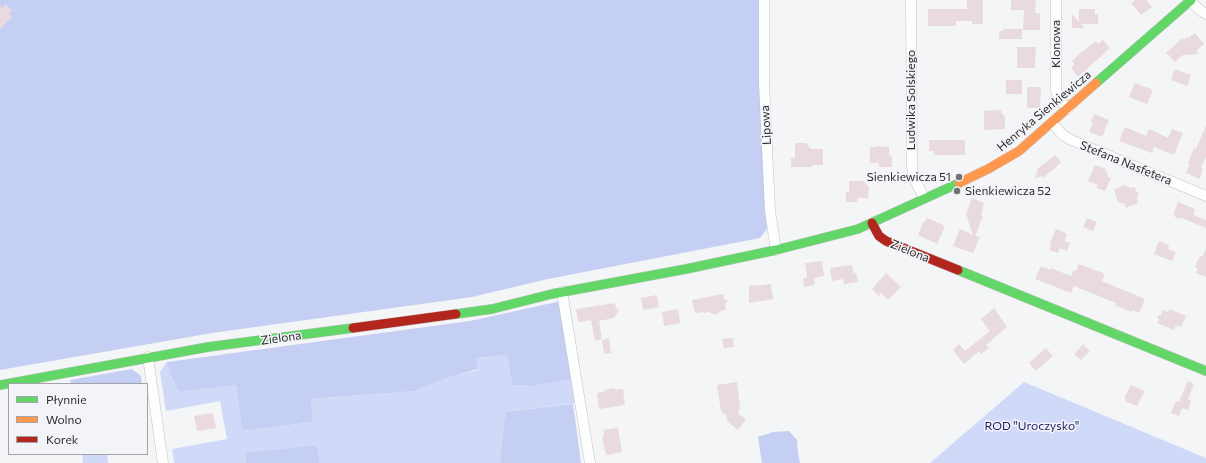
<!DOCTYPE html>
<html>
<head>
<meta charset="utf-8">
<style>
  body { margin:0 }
  #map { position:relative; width:1206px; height:463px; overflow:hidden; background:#f4f5f7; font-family:Commissioner,sans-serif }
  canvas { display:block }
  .legend { position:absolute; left:8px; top:383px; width:140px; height:72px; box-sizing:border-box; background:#f3f4f8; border:1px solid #a3a4a7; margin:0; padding:5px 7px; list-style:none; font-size:12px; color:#2b2c2d }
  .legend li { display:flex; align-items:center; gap:8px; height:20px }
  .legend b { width:20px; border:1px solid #a3a4a7 }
</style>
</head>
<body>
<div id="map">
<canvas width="1206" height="463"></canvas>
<ul class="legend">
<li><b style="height:5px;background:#63d668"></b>Płynnie</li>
<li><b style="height:5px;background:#ff974d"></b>Wolno</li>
<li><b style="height:5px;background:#b3261e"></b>Korek</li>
</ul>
</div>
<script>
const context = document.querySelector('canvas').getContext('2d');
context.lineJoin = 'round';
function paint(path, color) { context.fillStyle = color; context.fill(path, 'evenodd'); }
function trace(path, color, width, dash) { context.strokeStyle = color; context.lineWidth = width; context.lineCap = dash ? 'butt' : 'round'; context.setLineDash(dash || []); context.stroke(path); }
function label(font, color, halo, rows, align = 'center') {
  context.font = font + ' Commissioner,sans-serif'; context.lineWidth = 3; context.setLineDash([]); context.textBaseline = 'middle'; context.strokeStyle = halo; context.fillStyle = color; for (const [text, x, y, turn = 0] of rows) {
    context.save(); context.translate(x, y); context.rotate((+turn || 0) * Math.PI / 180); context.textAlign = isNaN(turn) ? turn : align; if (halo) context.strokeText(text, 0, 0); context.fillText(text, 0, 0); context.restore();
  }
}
const green = new Path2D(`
  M507,355L512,385L533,386L574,379L578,403L505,412L500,463H320L317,445L245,454L246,463H174L172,449L227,439L220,401L166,411L160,372L167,362L172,379L179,392L236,385L242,431L313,422L311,399L415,391L453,376L478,370L476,358Z
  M1024,382L1206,458V463H930Z
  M82,454H107L108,463H83Z`);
const forest = new Path2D(`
  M0,0H764L767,229L760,238L548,279L472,297L212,333L0,370Z
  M561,301L574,379L533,386L512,385L507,355L476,358L478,369L453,376L415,391L311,399L313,422L242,431L236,385L179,392L172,379L167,362L470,321Z
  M132,369L141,376L142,384H71L70,380Z
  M573,404L581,463H500L505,412Z
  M789,431L797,440L798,454L800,463H762L758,437L773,432Z
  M317,445L320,463H246L245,453Z`);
const building = new Path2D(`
  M967,0H983V24H972V21H956V26H928V9H967Z
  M1011,0H1036L1035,13H1040V30H1023L1024,10H1011Z
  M1135,0H1146L1152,7L1141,15L1131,3Z
  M6,4L12,10L9,14L12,17L0,29V5L2,8Z
  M1079,9H1095V14H1098V24H1081L1084,28H1072V14L1079,22Z
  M1003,29H1022V39H999V31H1003Z
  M1195,33L1204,44L1196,51L1199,54L1183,55L1175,62L1166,53L1182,38L1184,40L1187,37L1188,38Z
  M1103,40L1110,48L1078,77L1071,68L1075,64L1072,61L1079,54L1096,41L1098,44Z
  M1017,47H1036L1035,68H1017Z
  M1175,69L1191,75L1187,86L1171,80Z
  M1006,80H1022V94H1006Z
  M1135,83L1153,90L1147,104L1129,97Z
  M1027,87H1041L1040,108H1027Z
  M1001,110V113H1003V115L1005,116V129L984,130V111Z
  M1094,114L1109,120L1102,137L1089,132L1093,123H1091Z
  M1206,126V156L1201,168L1203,169L1200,179L1186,173L1190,164L1188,163L1194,148L1196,149Z
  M1125,127L1146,136L1149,129L1168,138L1172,129L1183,133L1174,155L1154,147L1152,153L1119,141Z
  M929,140H965V155H934V151H929Z
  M795,143H806L811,149H823V165H812V167H791V158H795Z
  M878,146L889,147V155L892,156V167H879V163H870V147H876Z
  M1055,155L1061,162L1057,166L1043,178L1042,176L1034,179L1038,171L1036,170Z
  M1095,165L1106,169L1105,171L1108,173L1107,176L1111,178L1105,191L1097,188L1098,185L1088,181Z
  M849,181H863L869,187L868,198H857V202H846V192H849Z
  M1124,185L1131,188L1135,187L1136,192L1139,193L1137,199L1138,203L1135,204L1134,206L1132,205L1126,208L1125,204L1118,202L1114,190Z
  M972,198L984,203L981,215L983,216L975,236L980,237L973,253L953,246L960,229L973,235L966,214Z
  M1178,202L1195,209L1193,215L1206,220V228L1182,218L1180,219L1175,217L1174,213Z
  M927,218L945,226L937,244L918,235L923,222H925Z
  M1087,218L1097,222L1093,231L1083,227Z
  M1056,229L1067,234L1065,241L1070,243L1067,251L1060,248L1058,253L1049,250L1051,244L1050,243Z
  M1159,241L1169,245L1168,249L1176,252L1172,261L1154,254Z
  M1206,249V277L1196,273L1198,268L1195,267L1200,256L1202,257Z
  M822,261L824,276L814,278L815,285L804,287L803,278H807L805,263Z
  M1079,264L1105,274L1102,281L1104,282L1145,299L1139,313L1132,310L1131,312L1122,308L1115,305L1116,303L1074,286L1071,293L1035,279L1041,266L1050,270L1051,268L1071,276L1074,270L1076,271Z
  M852,265L854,273H856L858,282L844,284L843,279L832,281L830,268Z
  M886,273L901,287L888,300L881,293L879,296L872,289Z
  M771,284L773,299L749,303V286L756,285V286Z
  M723,294L724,299L728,301L725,304L726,310H722L716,315L708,312L704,313V312L695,313L692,300Z
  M657,295L659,307L643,310L641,298Z
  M615,303L616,308L619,310L614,318L599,321L602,339L595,341L591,320L578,322L576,309Z
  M994,308L1007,327L986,345L989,348L981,354L979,351L964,364L953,350L959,344L965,351L990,331L981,319Z
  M678,309L680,323L664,326L662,312Z
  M1169,309L1186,316L1181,327L1176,325L1174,330L1157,323L1159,320L1157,316L1161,315L1163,310L1168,312Z
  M609,338L611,353L604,354L602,340Z
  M733,338L734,347L724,348L722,339Z
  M1083,344L1090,351L1081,360L1074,354Z
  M1046,348L1053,356L1036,371L1029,363Z
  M1188,381L1194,384L1188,399L1191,401L1188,410L1182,408L1179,416L1171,413L1176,401L1179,402Z
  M737,382L740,408L738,414L746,419L738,430L728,422L726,415L721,411L717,385Z
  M1131,385L1145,391L1137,406L1125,401L1126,399L1124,398Z
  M615,388V390L623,389L625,405L599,409L597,393L604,392V390Z
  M213,413L216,428L197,431L194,416Z
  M618,428L622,452L606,455L602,437H604L603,430Z`);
const street = new Path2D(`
  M764,0V83L770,211L776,250
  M911,0L912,167L914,178L924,198
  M1056,0V91L1059,99L1068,109
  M1190,1L1201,11L1206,14
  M1052,123L1063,135L1071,140L1206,196
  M562,292L590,463
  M148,357L163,463`);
const fast = new Path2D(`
  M1096,83L1191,0
  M958,270L1206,371
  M456,314L492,309L552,294L686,269L776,250L858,229L959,183
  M0,385L208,347L353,328`);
const slow = new Path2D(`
  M959,183L988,169L1019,151L1096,83`);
const jam = new Path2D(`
  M872,223L879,236L886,241L958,270
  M353,328L456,314`);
const markers = [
  [959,177,4,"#717274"],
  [957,191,4,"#717274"]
];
const streetNames = [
  ["Klonowa",1056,44,-90],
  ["Ludwika Solskiego",911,100,-90],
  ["Henryka Sienkiewicza",1044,111,-40],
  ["Lipowa",766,125,-93],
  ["Stefana Nasfetera",1126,163,22],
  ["Zielona",910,251,22],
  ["Zielona",281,338,-8]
];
const poiNames = [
  ["Sienkiewicza 51",951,177],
  ["Sienkiewicza 52",965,191,"left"]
];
const parkNames = [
  ["ROD \"Uroczysko\"",1032,426]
];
paint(green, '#d1d9f9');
paint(forest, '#c5cef3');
paint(building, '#e9dae0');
trace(street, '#c2c3c4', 11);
trace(fast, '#c2c3c4', 10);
trace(slow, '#c2c3c4', 10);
trace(jam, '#c2c3c4', 10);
trace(street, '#fdfefe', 10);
trace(fast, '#63d668', 9);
trace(slow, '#ff974d', 9);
trace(jam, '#b3261e', 9);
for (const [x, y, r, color] of markers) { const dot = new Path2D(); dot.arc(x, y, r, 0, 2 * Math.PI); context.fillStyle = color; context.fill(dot); trace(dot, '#f3f4f8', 1.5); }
label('12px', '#2b2c2d', '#f3f4f8', streetNames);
label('12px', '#2b2c2d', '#f3f4f8', poiNames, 'right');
label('12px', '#1a1d66', '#f3f4f8', parkNames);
</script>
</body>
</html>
